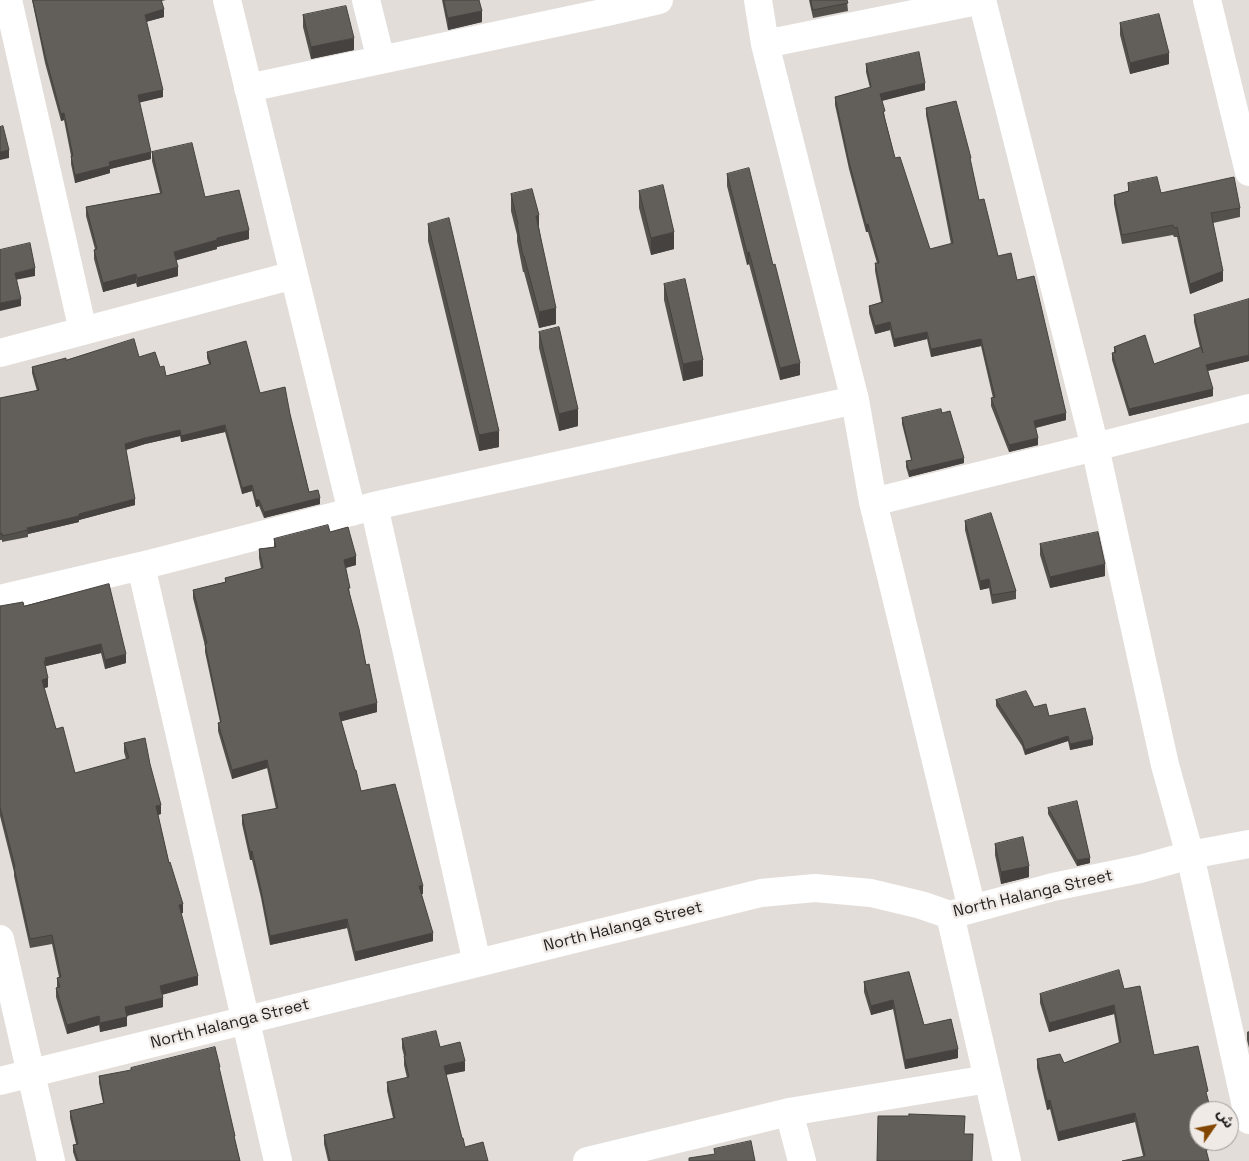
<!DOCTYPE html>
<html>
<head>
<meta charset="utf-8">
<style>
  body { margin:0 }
  #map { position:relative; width:1249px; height:1161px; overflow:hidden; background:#e2ddd9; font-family:"Space Grotesk","Noto Sans Arabic",sans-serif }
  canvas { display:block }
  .north { position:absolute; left:1189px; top:1101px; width:50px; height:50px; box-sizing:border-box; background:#f0eae6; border:1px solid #9d9996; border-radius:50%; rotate:57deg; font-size:14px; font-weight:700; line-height:20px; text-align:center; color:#211f1d }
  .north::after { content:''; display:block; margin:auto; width:18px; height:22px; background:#824600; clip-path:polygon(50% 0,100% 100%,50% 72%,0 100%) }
</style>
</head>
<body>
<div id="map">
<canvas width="1249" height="1161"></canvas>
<div class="north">ش</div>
</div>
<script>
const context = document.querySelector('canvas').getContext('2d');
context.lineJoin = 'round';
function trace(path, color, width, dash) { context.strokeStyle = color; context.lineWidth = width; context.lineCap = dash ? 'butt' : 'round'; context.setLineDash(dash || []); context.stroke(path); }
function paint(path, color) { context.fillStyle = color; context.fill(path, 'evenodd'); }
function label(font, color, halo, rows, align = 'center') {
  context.font = font + ' "Space Grotesk",sans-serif'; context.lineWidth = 5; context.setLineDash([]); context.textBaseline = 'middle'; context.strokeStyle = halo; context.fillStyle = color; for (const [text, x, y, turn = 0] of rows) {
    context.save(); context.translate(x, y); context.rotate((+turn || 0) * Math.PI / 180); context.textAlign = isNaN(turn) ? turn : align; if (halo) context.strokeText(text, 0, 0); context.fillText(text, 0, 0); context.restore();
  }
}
const minor = new Path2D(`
  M8,0L83,331
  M227,0L352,512
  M366,0L381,60
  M758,0L765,44L855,400L873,502L972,909
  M982,0L1095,447L1165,765L1190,855L1249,1120
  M1207,0L1249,172
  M765,44L982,0
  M248,88L607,12L659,0
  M0,353L294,275
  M873,502L1095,447L1249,408
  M374,506L477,963
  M141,566L278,1161
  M0,599L141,566L374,506L855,400
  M950,915L1007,1161
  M0,939L51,1161
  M0,1081L761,893L815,888L871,893L921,905L950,915L1053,887L1140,869L1190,855L1249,844
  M789,1112L802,1161
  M587,1161L789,1112L988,1079`);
const wall = new Path2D(`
  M32,0H166L162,1L164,17L146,22L163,97L139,102L151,159L110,169V173L75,183L71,164V156L64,120L61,121L45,63Z
  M442,0H479L482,22L448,30Z
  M809,0H847L848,11L813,18Z
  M303,15L354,50L311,59L303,27Z
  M1120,23L1169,64L1130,74L1120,35Z
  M866,64L925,90L882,101L885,118L895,158L930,249L951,244L926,115V108L971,164L979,200L998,256L1017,280L1066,420L1036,428L1038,445L1009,452L991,406V398H993L981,346L931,357L927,339L894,347L890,330L875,334L869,313V306L881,302L875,271V263H877L868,232H866L849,169L835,105V97L870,88L866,72Z
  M152,152L205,197L249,239L217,247V249L176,260L178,276L137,287L136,283L103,292L94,259V250L95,249L86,216V207L160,193L152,161Z
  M727,174L800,375L780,380L749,264L747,265L727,186Z
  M1128,183L1161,193L1240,208V217L1213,223L1223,281L1190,294L1177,237H1174L1173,235L1122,244L1114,204V195L1128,191Z
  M639,191L674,249L651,255L639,208Z
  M511,194L539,227L556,324L539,328L524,272H523L517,241V235L511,211Z
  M428,224L499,447L479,451L428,241Z
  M664,284L703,376L683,381L664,300Z
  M1194,315L1249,361L1208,371L1213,396L1129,416L1112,360V353H1114V347L1154,364L1200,348L1194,322Z
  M539,332L578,426L559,431L539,348Z
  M207,352L260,393L290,414L309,492L320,504L264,518L259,506L256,507L252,491L242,494L225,432L181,442L180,436L145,444L126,450L135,505L79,520V522L28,534V537L2,542V540H0V398L37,391L32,373V367L66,360L139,357L160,367L166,376L209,364L207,358Z
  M942,413L964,463L909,477L906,467V461L911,460L902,424V418Z
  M965,521L1016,591V599L992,604L989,588L980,590L965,530Z
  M330,532L356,565L346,568L350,595L377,712L341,721L361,791L423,894H421L433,941L355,961L347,928L270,945L261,898L252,860H250L242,824V815L276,809L267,768L232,779L218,731V723L220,722L205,652V646L193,598V590L225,582V578L261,569L259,558V549L274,547V539Z
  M1040,544L1105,576L1050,588L1040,555Z
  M109,584L126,663L105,669L101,653L46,666L48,687L44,688L56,729L75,773L126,759L124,752V743L161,814L158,815L169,863L183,913H181L198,985L162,995L163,1007L127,1016V1026L100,1032L99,1025L67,1034L56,997V988L57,987V978L59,977L52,944L30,948L14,876V872L0,816V606H24Z
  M996,700L1034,707L1049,716L1093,745L1070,750L1068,741L1025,755L1022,746L996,706Z
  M1048,808L1090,863L1077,866L1048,814Z
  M995,844L1029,877L1001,884L995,855Z
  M909,972L924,1025L958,1058L905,1069L893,1009L871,1015L864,992V982Z
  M1124,989L1154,1055L1208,1100L1217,1141V1148L1206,1150L1143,1156L1135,1122L1058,1141L1050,1109L1047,1110L1037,1068V1059L1064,1063L1119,1043L1114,1014L1049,1032L1040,1003V994Z
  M1249,1031V1048L1247,1040V1032Z
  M402,1039L440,1047L465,1071L446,1075L462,1138L465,1147L488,1161H328L324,1144V1135L393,1118L387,1091V1082L407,1078L404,1065V1056L402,1048Z
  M220,1072L235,1140L240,1161H76L73,1152V1145L76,1144L70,1118V1111L103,1103L99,1083V1076Z`);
const shadedWall = new Path2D(`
  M164,9V17L145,22V15Z
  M482,11V22L448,30V18Z
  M354,38V50L311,59V47Z
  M1169,53V64L1130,74V63Z
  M925,83V90L880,101V94Z
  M163,90V97L138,103V95Z
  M64,113V120L61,121V114Z
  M9,150V158L0,160V152Z
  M151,152V159L110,169V173L75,183V175L109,162Z
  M539,215V232L536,216Z
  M868,224V232H866V225Z
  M249,230V239L217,247V249L174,261V252L217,238Z
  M674,232V249L651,255V238Z
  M749,252V264L747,265V253Z
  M178,267V276L137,287V278Z
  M35,268V276L15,280V273Z
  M1223,271V281L1190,294V284Z
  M136,274V283L103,292V283Z
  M21,299V306L0,311V303Z
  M556,308V324L539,328V312Z
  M890,322V330L875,334V326Z
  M927,332V339L894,347V339Z
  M981,339V346L931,357V349Z
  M1249,355V361L1206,371V365Z
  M703,360V376L683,381V364Z
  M800,363V375L780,380V368Z
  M1213,389V396L1129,416V409Z
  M578,409V426L559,431V414Z
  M1066,413V420L1034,428V421Z
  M225,425V432L181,442V436Z
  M180,430V436L145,444L125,450V444L145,438Z
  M499,431V447L479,451V435Z
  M1038,438V445L1009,452V445Z
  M964,458V463L909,477V471Z
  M252,485V491L242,494V488Z
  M320,498V504L264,518V512Z
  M135,499V505L79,520V522L28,534L27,528Z
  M256,500H259V506L256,507Z
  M356,556V565L344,568V560Z
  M1105,564V576L1050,588V577Z
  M989,579V588L980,590V581Z
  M101,644V653L46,666L45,658Z
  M126,654V663L105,669V660Z
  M48,678V687L42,689V680Z
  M377,703V712L339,722V713Z
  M1068,736V741L1025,755V750Z
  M1093,739V745L1070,750V744Z
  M267,760V768L232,779V770Z
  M161,805V814L156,815V806Z
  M252,851V860H250V852Z
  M1090,858V863L1077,866V860Z
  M1029,866V877L1001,884V872Z
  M419,886H423V894L419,895Z
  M183,904V913L179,914V905Z
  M347,919V928L270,945V936Z
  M433,933V941L355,961V952Z
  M198,976V985L160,995V986Z
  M163,998V1007L125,1016V1007Z
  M893,1000V1009L871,1015V1006Z
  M1114,1005V1014L1049,1032V1023Z
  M99,1016V1025L67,1034V1025Z
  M127,1017V1026L100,1032V1023Z
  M958,1049V1058L905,1069V1060Z
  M465,1061V1071L444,1075V1066Z
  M1050,1100V1109L1047,1110V1101Z
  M1135,1113V1122L1058,1141V1132Z
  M1208,1141H1217V1148L1204,1151V1142Z`);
const building = new Path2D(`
  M33,0H161L164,9L145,15L163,90L138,95L151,152L109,162L110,166L75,175L71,156H73L64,113L61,114L45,55Z
  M444,0H479L482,11L448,18Z
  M811,0H847L848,3L813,10Z
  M346,6L354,38L311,47L303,15Z
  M1159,14L1169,53L1130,63L1120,23Z
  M919,52L925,83L880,94L885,111L883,112L895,158L900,157L930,249L953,243L926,108L956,101L971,158H970L979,200L984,199L998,256L1011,253L1017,280L1034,276L1066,413L1034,421L1038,438L1009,445L991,398L995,397L981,339L931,349L927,332L894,339L890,322L875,326L869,306L883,302L875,263H879L868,224L866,225L849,162L835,97L871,87L866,64Z
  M3,126L9,150L0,152V127Z
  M192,143L205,197L239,190L249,230L217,238V240L174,252L178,267L137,278L136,274L103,283L94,250L97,249L86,207L162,193L152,152Z
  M749,168L773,265L775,264L800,363L780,368L749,252L747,253L727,174Z
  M1157,177L1161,193L1234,177L1240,208L1211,213L1223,271L1190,284L1177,227L1174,228L1173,225L1122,235L1114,195L1129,191L1128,183Z
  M663,185L674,232L651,238L639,191Z
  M532,189L539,215L536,216L556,308L539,312L524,256H523L517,224H518L511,194Z
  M449,218L499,431L479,435L428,224Z
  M30,243L35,268L15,273L21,299L0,303V250Z
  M685,279L703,360L683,364L664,284Z
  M1249,299V355L1206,365L1213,389L1129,409L1112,353L1116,352L1114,347L1145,335L1154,364L1201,347L1203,353L1194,315Z
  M559,327L578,409L559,414L539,332Z
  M134,339L139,357L155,352L160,367L164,366L166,376L211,364L207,352L246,341L260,393L285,387L290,414L309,492L318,490L320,498L264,512L259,500H256L252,485L242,488L225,425L181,436L180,430L145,438L125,444L135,499L79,514V516L27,528L28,530L2,536V533L0,534V398L39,390L32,367L66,358V360Z
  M941,409L942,413L950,411L964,458L909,471L906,461L912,460L902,418Z
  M991,513L1016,591L992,595L989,579L980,581L965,521Z
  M328,525L330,532L348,527L356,556L344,560L350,588H348L359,629L366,665L369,664L377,703L339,713L355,770H356L361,791L395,784L423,886H419L433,933L355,952L347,919L270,936L261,890L252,851L250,852L242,815L278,808L267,760L232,770L218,723L221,722L205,644L207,643L193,590L226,582L225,578L263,568L259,549L276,547L274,539Z
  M1098,532L1105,564L1050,577L1040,544Z
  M109,584L126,654L105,660L101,644L45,658L46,661H44L48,678L42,680L56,729L63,727L75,773L129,758L124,743L145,738L150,764L161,805L156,806L169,863L170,862L183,904L179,905L198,976L160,986L163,998L125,1007L127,1017L100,1023L99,1016L67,1025L56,988L60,987L57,978L61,977L52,935L30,939L14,867H15L0,807V606L23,602L24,606Z
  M1026,691L1034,707L1046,704L1049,716L1085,708L1093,739L1070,744L1068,736L1025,750L1022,740L996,700Z
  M1077,801L1090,858L1077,860L1048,808Z
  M1023,837L1029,866L1001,872L995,844Z
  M1119,970L1124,989L1140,986L1154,1055L1198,1046L1208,1091L1206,1092L1211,1111H1199V1141H1208L1204,1142L1209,1161H1122L1145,1156L1135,1113L1058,1132L1050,1100L1047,1101L1037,1059L1060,1054L1064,1063L1121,1042L1114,1005L1049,1023L1040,994Z
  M909,972L924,1025L951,1019L958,1049L905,1060L893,1000L871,1006L864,982Z
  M436,1031L440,1047L460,1042L465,1061L444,1066L462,1138H463L465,1147L483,1142L488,1161H330L324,1135L395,1118L387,1082L409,1077L404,1056L406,1055L402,1039Z
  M215,1047L220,1067H219L235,1136H234L240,1161H78L73,1145L78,1144L70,1111L104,1103L99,1076L131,1070V1068Z
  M909,1114L965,1116L964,1134H973L972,1161H877L878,1116H909Z
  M751,1141L755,1161H689V1158L715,1154L714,1149Z`);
const streetNames = [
  ["North Halanga Street",1033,894,-13],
  ["North Halanga Street",623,927,-14],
  ["North Halanga Street",230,1024,-14]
];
trace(minor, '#fff', 28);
paint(wall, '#54514d');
paint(shadedWall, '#45423f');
paint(building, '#625e5a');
trace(building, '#45423f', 1);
label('16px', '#211f1d', '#f0eae6', streetNames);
</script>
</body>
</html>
